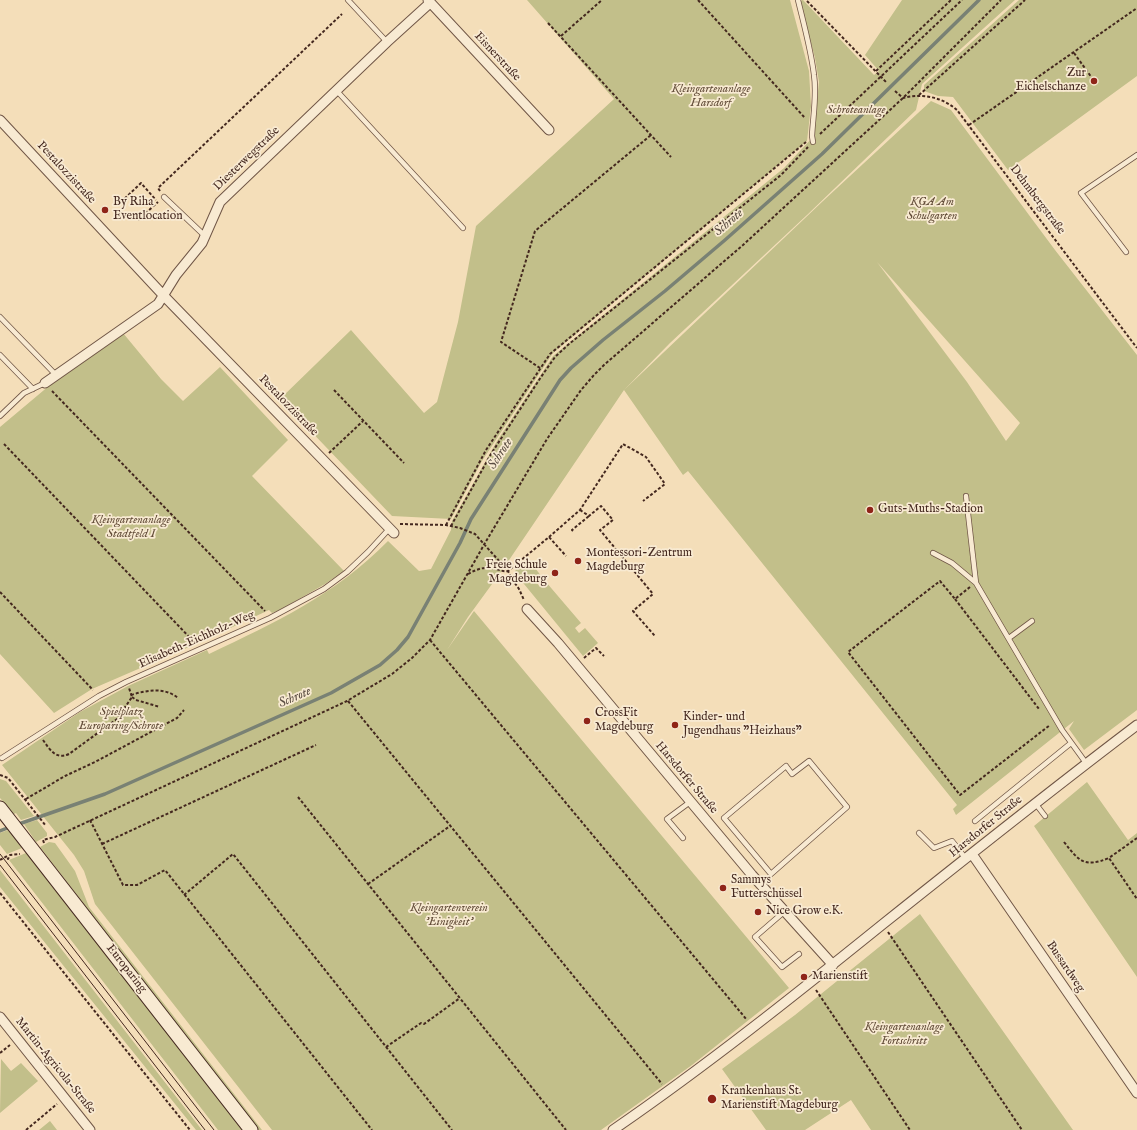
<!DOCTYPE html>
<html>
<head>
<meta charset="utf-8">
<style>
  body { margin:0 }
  canvas { display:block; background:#f4deb9 }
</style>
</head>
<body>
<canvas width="1137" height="1130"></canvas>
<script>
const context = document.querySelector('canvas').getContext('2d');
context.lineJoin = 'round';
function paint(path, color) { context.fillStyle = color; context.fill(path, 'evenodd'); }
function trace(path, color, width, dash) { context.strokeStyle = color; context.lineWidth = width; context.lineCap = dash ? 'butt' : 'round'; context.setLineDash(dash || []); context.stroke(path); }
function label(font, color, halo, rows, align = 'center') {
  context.font = font + ' "IM FELL English",serif'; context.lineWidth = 3.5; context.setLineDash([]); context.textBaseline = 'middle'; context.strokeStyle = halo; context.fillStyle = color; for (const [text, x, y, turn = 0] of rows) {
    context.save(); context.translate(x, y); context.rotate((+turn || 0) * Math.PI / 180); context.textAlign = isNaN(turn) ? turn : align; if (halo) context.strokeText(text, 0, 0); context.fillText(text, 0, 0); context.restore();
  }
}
const green = new Path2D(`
  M527,0H790L809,71L811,106L807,141L553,353L482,461L451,519L392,516L280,399L351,330L424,413L437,402L458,322L476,226L614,99Z
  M802,0H803L874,75L879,71L865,55L902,0H1015L922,84L916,110L807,215L670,343L624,390L503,569L504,570L503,569L468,617L447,650L474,611L789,988L692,1065L601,1130H272L95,904L84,871L74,855L2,765L80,712L128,686L207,650L209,654C276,622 335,595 388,541L419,571L431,569L451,530L452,521L497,441L553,356L784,168L813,137L819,82L815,58L800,2Z
  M1019,0H1137V76L1008,170L953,97L938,96L924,91V85Z
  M931,101L951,110L1055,250L1137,355V710L1084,750L1069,729L1074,721L956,815L953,809L957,805L688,471L683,475L624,390L823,201ZM877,262L1020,423L1006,441L967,382Z
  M123,333L161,379L183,401L220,367L288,440L252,476L344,571L325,584L280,610L272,613L269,610L196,644L92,689L54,713L0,654V427L50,385Z
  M528,559L542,577L536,582L540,587L546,582L581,623L575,628L579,633L585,628L598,643L583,656L515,573L516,568Z
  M0,779L6,781L34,816L21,820L16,813L14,814L0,798Z
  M1087,782L1128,840L1137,833V977L1034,826Z
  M37,820L47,833V836L36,842L24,824Z
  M8,830L22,848L7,854L0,845V833Z
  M49,842L55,843L75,871L89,907L262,1130H258L40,847Z
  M26,853L221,1102L242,1130H218L9,860Z
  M0,870L202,1130H196L0,887Z
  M920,914L1073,1130H871L851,1100L805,1130H766L722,1069L795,1015Z
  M1,1059L11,1071L21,1063L38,1081L0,1113Z
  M50,1121L57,1130H39Z`);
const stream = new Path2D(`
  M16,825L105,794L331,693L380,665L397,650L408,637L460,543L471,519L560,380L571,368L603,340L665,291L725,240L822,154L979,0
  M0,831L10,827`);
const path = new Path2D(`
  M698,0L805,118
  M807,1L886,82
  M548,23L671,157
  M561,36L602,0
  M1074,53L1092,78
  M876,71L951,0
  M895,91L903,98C922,93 942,97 957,110L1137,348
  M919,95L1025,0
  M969,125L1137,8
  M820,134L962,0
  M160,191L158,188L342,14
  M121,202L141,183L156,200
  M138,220L158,202
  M540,368L501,342L535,231L651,135
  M334,390L404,463
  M52,391L265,611
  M4,444L195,643
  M329,453L363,421
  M580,510L589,516L601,506L613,520L600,530L653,594L633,611L655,636
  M400,524L446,525L460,528L475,534L508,571L512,579L519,589L524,600
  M446,525L486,450L550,354L806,142
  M451,526L491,454L541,377L555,357L569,344L781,175L808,147
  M573,531L572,530L589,516
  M549,537L580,510L623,444L646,457L665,484L643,501
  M468,574C477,569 485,566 496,569C501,570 503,572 508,571L549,537L566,556
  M970,587L955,599L940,581L848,652L960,795L1050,725
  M0,592L93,690
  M955,599L1039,709
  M430,640L747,1020
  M584,658L596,648L604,656
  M131,695C147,690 165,687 178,698
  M132,697L136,700L160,707
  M348,701L662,1084
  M43,740C50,750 56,760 69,754L117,719L132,697L129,688
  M0,775L8,778L46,826
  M298,797L566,1130
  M26,799L65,776L95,762L177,718L184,710
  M90,820L123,885H137L165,870L372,1130
  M1137,838L1109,858L1137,899
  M1064,842C1079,861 1084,868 1109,858
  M44,843L43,840L55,837L347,701L392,674L412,658L430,640L485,543L547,439L581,390L594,375L604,365L743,245L903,98L1001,0
  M102,844L316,745
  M0,860L7,856L8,859L10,855L20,854
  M368,884L450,826
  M0,893L190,1130
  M184,895L233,854L452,1130
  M888,932L1022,1130
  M816,990L910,1130
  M386,1047L421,1023L424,1024L460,998
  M0,1053L10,1045
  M26,1130L57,1104`);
const service = new Path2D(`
  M348,0L387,42
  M798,0C804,25 811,50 814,75C817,95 813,116 812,136L813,142
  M336,90L463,228
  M164,197L205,236
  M1126,252L1081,193L1137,155
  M0,317L56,375
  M0,355L33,389
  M0,416L24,393L45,383
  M966,496L976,583L1062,730L1086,763
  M933,553L952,563L976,583
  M1009,638L1032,621
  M2,758L99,696L126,682L270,618L324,589L347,572L368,552L389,529
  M809,761L847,807L771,874L724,818L786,766L792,774Z
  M1035,803L1045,816
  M975,821L1071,743
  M919,833L934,848L952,841L966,859
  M683,838L667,819L690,802
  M785,911L755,937L782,967L799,954`);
const minor = new Path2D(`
  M428,0L549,130
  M0,120L164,296L394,533
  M45,383L158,304L176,275L202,243L220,202L387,42L430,3
  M527,609L558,643L752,875L833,965
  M972,854L1137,1093
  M0,1017L90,1130
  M613,1130C706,1066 795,995 883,924C967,857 1051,790 1137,725`);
const secondary = new Path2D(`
  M0,808L251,1130`);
const tram = new Path2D(`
  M0,854L214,1130
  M0,865L205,1130`);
const markers = [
  [1094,81,4,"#8f2418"],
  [105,210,4,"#8f2418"],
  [870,510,4,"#8f2418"],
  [578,561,4,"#8f2418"],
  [555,573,4,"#8f2418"],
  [587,721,4,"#8f2418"],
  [675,725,4,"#8f2418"],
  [723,888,4,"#8f2418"],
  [758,912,4,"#8f2418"],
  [804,977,4,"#8f2418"],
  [712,1099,5,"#8f2418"]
];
const streetNames = [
  ["Eisnerstraße",497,57,47],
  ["Diesterwegstraße",247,159,-44],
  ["Pestalozzistraße",66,173,47],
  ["Dehmbergstraße",1037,200,53],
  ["Pestalozzistraße",288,406,46],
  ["Elisabeth-Eichholz-Weg",197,640,-24],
  ["Harsdorfer Straße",686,778,50],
  ["Harsdorfer Straße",986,827,-39],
  ["Bussardweg",1065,967,56],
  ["Europaring",126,969,52],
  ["Martin-Agricola-Straße",55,1066,51]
];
const poiNames = [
  ["Zur",1086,74,"right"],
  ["Eichelschanze",1086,88,"right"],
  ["By Riha",113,203],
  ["Eventlocation",113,217],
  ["Guts-Muths-Stadion",878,510],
  ["Montessori-Zentrum",586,554],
  ["Magdeburg",586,568],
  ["Freie Schule",547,566,"right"],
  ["Magdeburg",547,580,"right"],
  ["CrossFit",595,714],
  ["Magdeburg",595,728],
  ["Kinder- und",683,718],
  ["Jugendhaus \"Heizhaus\"",683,732],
  ["Sammys",731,881],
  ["Futterschüssel",731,895],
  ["Nice Grow e.K.",766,912],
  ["Marienstift",812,977],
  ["Krankenhaus St.",721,1092],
  ["Marienstift Magdeburg",721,1106]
];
const parkNames = [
  ["Kleingartenanlage",711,90],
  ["Harsdorf",711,104],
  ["Schroteanlage",856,111],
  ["KGA Am",932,203],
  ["Schulgarten",932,217],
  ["Kleingartenanlage",131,521],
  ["Stadtfeld I",131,535],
  ["Spielplatz",121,713],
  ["Europaring/Schrote",121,727],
  ["Kleingartenverein",449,909],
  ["'Einigkeit'",449,923],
  ["Kleingartenanlage",904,1028],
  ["Fortschritt",904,1042]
];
const waterNames = [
  ["Schrote",729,223,-41],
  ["Schrote",501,454,-57],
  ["Schrote",295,698,-24]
];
paint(green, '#c2bf8a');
trace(stream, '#798174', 3.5);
trace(service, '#705646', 6);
trace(minor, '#705646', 11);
trace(secondary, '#44281f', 15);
trace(path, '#44281f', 2, [3, 2]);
trace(service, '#f8ead2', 4.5);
trace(minor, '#f8ead2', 9);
trace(secondary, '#f8ead2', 13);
trace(tram, '#44281f', 1);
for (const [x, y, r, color] of markers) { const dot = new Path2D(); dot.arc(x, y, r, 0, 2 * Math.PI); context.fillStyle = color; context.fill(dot); trace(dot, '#f8ead2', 1.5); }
label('12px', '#44281f', '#f8ead2', streetNames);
label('12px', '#44281f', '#f8ead2', poiNames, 'left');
label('italic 12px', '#644e3a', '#f8ead2', parkNames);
label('italic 13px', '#5a4d42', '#f8ead2', waterNames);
</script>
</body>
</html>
